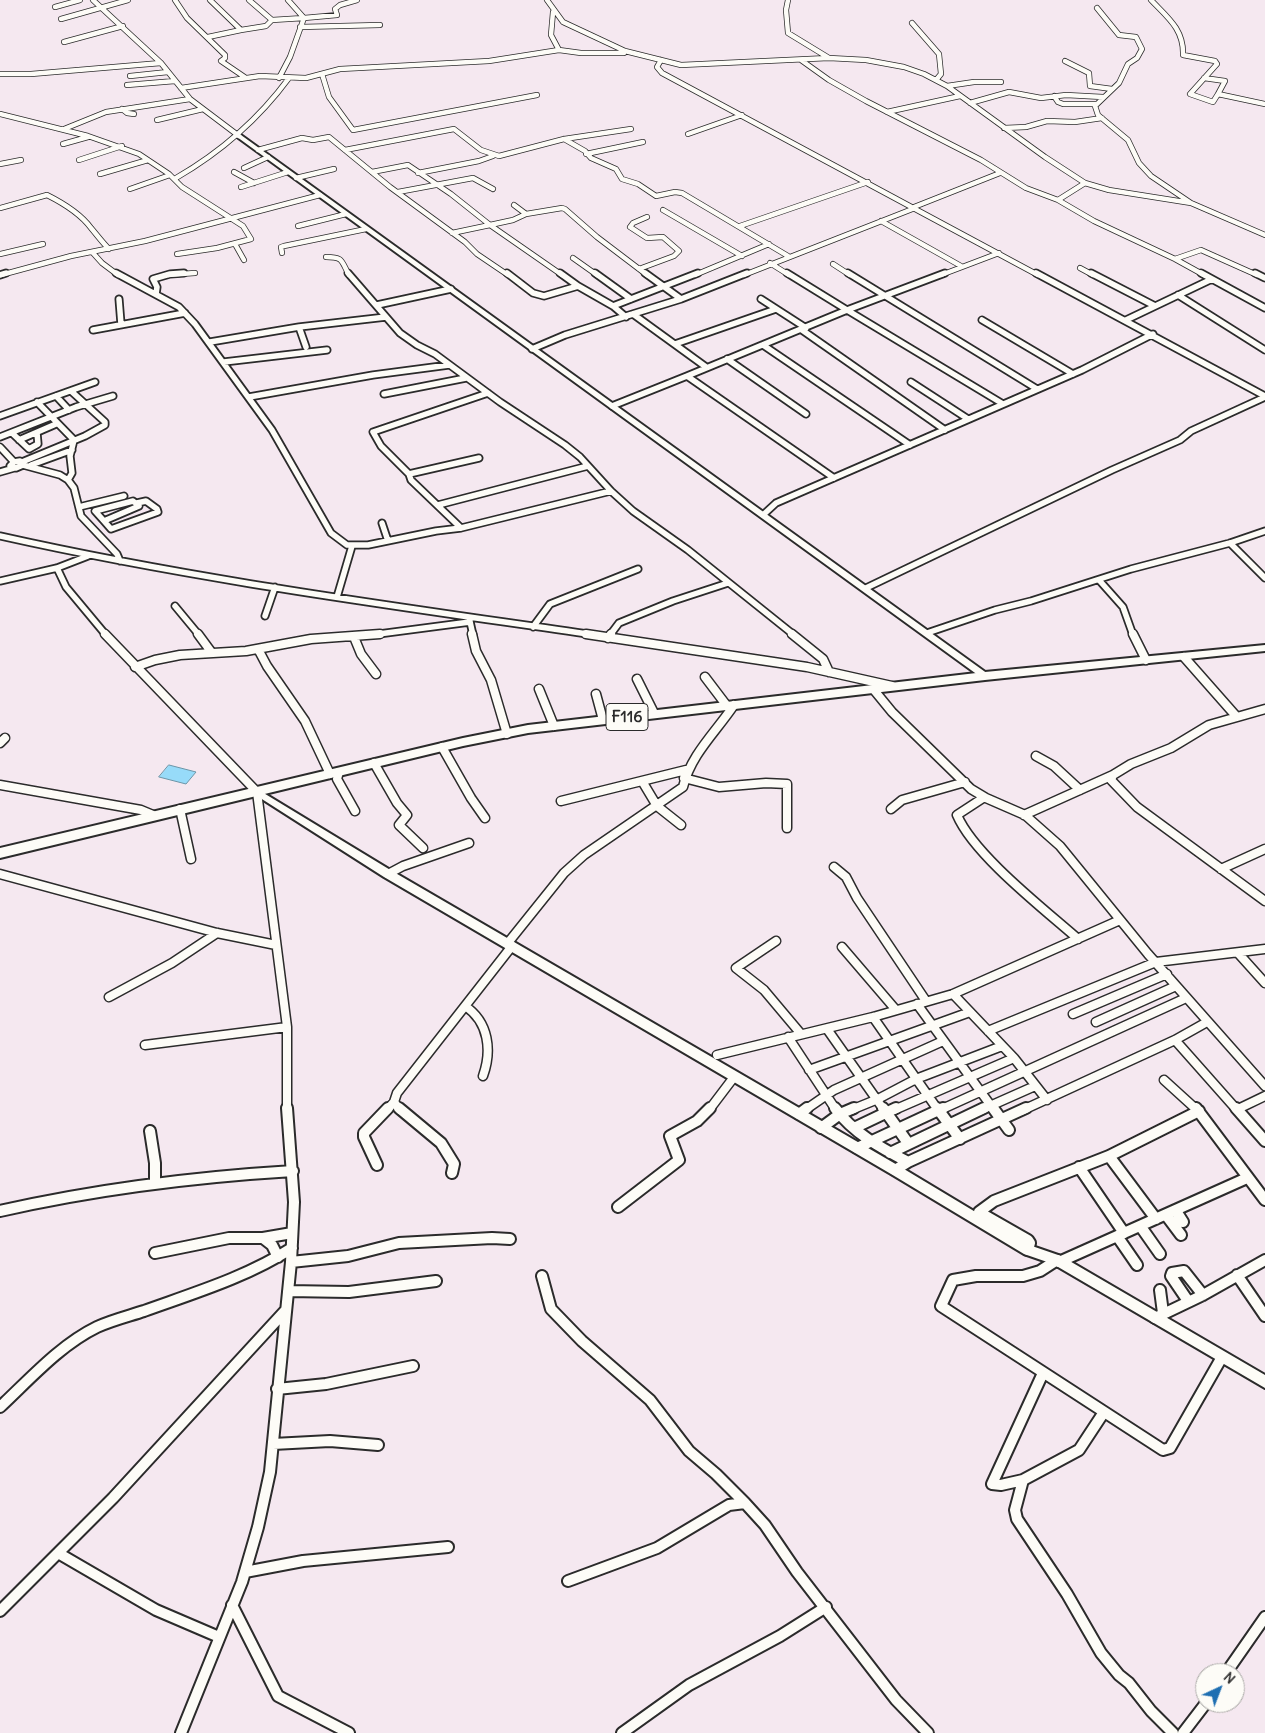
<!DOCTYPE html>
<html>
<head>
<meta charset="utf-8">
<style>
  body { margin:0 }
  #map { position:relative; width:1265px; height:1733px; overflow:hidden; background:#f5e8f0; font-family:Delius,sans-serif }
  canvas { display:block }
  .north { position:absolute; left:1195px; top:1663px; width:50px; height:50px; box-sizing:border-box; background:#fdfcf7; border:1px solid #a9a8a5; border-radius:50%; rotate:43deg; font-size:14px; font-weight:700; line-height:20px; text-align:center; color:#2b2b2b }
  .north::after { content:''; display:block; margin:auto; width:18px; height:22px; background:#1f6fb2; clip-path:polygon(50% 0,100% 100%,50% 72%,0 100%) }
</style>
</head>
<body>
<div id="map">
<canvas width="1265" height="1733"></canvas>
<div class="north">N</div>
</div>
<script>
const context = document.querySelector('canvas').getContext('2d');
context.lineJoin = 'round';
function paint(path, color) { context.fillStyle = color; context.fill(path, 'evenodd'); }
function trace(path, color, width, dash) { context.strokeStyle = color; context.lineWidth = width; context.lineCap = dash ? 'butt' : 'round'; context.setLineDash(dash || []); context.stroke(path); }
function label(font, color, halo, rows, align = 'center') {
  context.font = font + ' Delius,sans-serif'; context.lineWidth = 4; context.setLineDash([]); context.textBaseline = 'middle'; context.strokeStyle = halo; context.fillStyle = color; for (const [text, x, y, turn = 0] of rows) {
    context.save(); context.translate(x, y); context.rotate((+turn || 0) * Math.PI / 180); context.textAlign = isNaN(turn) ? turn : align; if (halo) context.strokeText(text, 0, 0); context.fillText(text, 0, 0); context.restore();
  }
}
const water = new Path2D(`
  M169,765L196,772L186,784L159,777Z`);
const minorFar3 = new Path2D(`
  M93,0L161,63L190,99L239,136
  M175,0L187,18L225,55V58L221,61L246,78
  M249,0L272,20L304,18
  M288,0L304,18
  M547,0L563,22L625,51L681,65L829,58L866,60L904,67L924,74L947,86L1045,157L1085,183L1109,190L1191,203
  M788,0L786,10L788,33L829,58
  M1151,0C1167,17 1184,29 1183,55L1215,61L1217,64L1190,94L1213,102L1218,94L1265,104
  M55,7L80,0
  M1097,8L1119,35L1136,37L1142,49L1137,58L1128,64L1119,83L1095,106L1098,115L1128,140L1139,163L1151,176L1191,203L1265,235
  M61,19L128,0
  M912,23L939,54L941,74L936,80
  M300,27L380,25
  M241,30L266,26L272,20
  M208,37L241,30L210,0
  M64,42L123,26
  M559,50L581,53H624
  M661,60L657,67L662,73L1038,275
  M801,60L829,80L866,101L981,160L1026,188L1058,200
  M1065,61L1089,73L1090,86L1112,89
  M0,74H31L161,63
  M322,74L329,97L353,130L537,95
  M130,76L168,72
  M279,78L290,57L304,18L337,15L335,9L340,5L357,0
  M1204,78L1225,81L1218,94
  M127,85L175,81
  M947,86L974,82H1001
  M181,88L260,76L306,78L340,69L489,61L559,50L551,35L553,12
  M1054,96L1058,102L1063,104H1097
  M970,103L1009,92L1041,98L1066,95L1103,97
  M122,109L127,113L134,114
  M887,112L960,96
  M0,114L88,136L139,154L169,174L182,187L243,226L251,239L217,248L177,254
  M157,120L203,109
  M1004,128L1026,127L1047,121L1075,122L1102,118
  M64,129L106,112L190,99
  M688,134L742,115
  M564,139L585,151L591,158L616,169L622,179L638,184L656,196L675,192L682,193L788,256
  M63,144L88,137
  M258,150L302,138L313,140L329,137L390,187L465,242L477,254L508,275
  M345,150L454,129L481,150L499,156L564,139L631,129
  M586,154L643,142
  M79,160L122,146
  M0,164L21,160
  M244,168L268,157
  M234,172L254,183
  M372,172L408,165L451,194L490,225L513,220L526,214L514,205
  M418,173L479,161L493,156
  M100,174L148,160
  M176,178C221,152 258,120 289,78
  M296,178L334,169
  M1085,183L1058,200L1094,221L1175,259L1201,250L1257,275
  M241,187L288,172
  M130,189L170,175
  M398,192L473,178L493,189
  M914,207L1000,173
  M0,208L47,195C63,203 80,213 91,228C97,235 102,242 109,249
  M663,210L742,256
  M526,214L562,208L565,209L597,237L647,275
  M881,221L961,266
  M298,226L346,214
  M740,226L868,182
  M452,233L490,225L562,275
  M235,244L244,260
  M93,253L102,263L118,275
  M282,253L281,247L284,246L366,229
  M0,254L43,244
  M326,257C344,257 341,261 349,275
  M573,258L597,275
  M1175,259L1204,275
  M770,263L789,275
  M833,264L850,275
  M1080,268L1093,275
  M639,269L674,256L679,251L663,237L647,238L630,227L633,223L647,217
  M1,275L71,256L145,241L320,195
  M168,275L195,273
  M695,275L769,244
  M744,275L915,208
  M941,275L999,253`);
const minorFar2 = new Path2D(`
  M116,273L179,307L195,324L272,430L331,533L347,545H368L436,531L461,528L611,491
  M348,273L400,333L417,345L435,354L500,402L565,445L580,457L611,491L633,511L688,550L794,635
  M507,273L533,293L544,296L578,286L613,306L626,317
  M560,273L578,286
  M595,273L631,299
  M645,273L681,299
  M848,273L1037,389
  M1036,273L1265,396
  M1091,273L1155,306
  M1201,273L1265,308
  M1255,273L1265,278
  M0,275L6,273
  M156,294L157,287L153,279L170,274L184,273
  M1178,295L1265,350
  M119,299L121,324
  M761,299L806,328
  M377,305L451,289
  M613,306L698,273
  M847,310L1003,404
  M847,310L945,273
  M633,314L706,367
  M982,320L1073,374
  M1126,320L1212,279
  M299,327L306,347
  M93,330L185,313
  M802,330L945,430
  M210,342L299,327L386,317
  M675,344L776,309
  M763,345L910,445
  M532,349L565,335L681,299L747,273
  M727,359L806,414
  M224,362L327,350
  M687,376L847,310L787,273
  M911,382L968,419
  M384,394L466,378
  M56,396L69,410
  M249,397L373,375L449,365
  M37,402L74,440L70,456L72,473L68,480
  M612,406L687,376L834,478
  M0,416L95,382
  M12,433L29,449L38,444L37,433
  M0,437L76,407L113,396
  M19,440L56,424
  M0,447L14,462
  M20,461L23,465L16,468L10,466L14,462Z
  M22,462L85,436L105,425V422L71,391
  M23,465L60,475L68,480L74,488L81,516L117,554L120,561
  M31,465L72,450
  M0,472L14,468
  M409,474L479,458
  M133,501L139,506L104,521L95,511Z
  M438,505L588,466
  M79,507L124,496
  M763,515L776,503L1082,370L1153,334
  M104,521L111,529L158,512L157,509L146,501L137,503
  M382,523L388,541
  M461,528L411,480L409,474L381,446L373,432L488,393
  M0,536C196,580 396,606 594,635
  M1230,543L1265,578
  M57,568L66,587L106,635
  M1099,580L1123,607L1133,635
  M0,581L57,568L88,556
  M866,588L1112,470L1180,440L1191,431L1265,397
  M337,597L352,546
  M175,606L199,635
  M265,616L275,587
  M469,617L473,635
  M533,627L550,604L638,569
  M927,633L995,610L1031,601L1131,569L1230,543L1265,531
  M371,635L470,622
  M610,635L619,623L673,601L728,583`);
const minorFar1 = new Path2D(`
  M105,634L257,792L287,1027V1110
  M198,634L212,653
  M472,634L476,651L491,680L507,734
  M586,634L807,667L892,686
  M792,634L823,659L829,672
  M1133,634L1146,660
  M354,637L361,654L376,674
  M608,638L611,634
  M258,649L267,666L305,721L330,774
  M1184,657L1236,716
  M135,667L155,660L180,655L246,651L311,639L380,634
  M705,677L727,706
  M637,679L654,713
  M539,689L554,726
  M874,690L892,712L971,789L986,798L1025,815L1060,846L1148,954L1265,1086
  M596,694L603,720
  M1265,709L1209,725L1171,748L1131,764L1113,775L1111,780L1137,807L1265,901
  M0,743L5,738
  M442,747L471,798L485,818
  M1036,756L1054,766L1080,790
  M374,763L397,803L407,815L399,825L423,848
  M339,772L337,779L355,811
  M684,778L719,787L766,783L787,784V828
  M642,781L657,806L681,825
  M0,785L141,810L153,815
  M983,798L957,815C974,855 1044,909 1078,939
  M561,801L686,770
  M180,809L191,859
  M891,809L902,800L965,782
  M1024,815L1113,775
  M834,867L846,877L857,898L926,1001
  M1221,869L1265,849
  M0,874L217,933L276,945
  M388,874L403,866L469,843
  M776,941L736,968L764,990L801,1034
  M507,944L564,873L584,855L683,787C691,754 716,732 734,705
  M842,947L896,1010
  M1238,953L1265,983
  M953,994L1014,1058L1047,1100
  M109,997L172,963L217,933
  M917,1004L994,1110
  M465,1006C489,1022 492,1051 483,1076
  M1073,1014L1167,974
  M873,1017L938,1110
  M1096,1022L1176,986
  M827,1029L884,1110
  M988,1031L1156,962L1265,949
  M788,1037L836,1110
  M1175,1040L1237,1110
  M145,1045L287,1027
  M717,1055L873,1017L953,994L1120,920
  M809,1070L970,1012
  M1164,1080L1197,1110
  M394,1102L400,1110
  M1238,1109L1265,1096
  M387,1110L394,1102L397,1093L512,946
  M709,1110L734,1077
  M805,1110L834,1090L943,1041
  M851,1110L878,1099L916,1079L1002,1046
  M894,1110L1014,1058
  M940,1110L1186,998
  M981,1110L1035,1086
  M1023,1110L1175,1040L1207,1022`);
const minor = new Path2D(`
  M399,1108L441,1143L454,1164L452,1173
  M835,1108C853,1133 881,1148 908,1162
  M883,1108L908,1143
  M937,1108L960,1139
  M993,1108L1009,1130
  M1196,1108L1265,1200
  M1236,1108L1265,1141
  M799,1114L807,1108
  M821,1128L840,1114L854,1108
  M854,1128L896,1108
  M150,1131L155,1163V1182
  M857,1148L943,1108
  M890,1153L984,1108
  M1109,1156L1156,1219
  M377,1165L364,1137V1133L388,1108
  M1079,1167L1124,1233
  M895,1170L908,1162L1026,1108
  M618,1207L679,1160L670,1136L697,1121L710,1108
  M0,1211C97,1189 194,1177 293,1171
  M1176,1211L1183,1222
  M1166,1215L1181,1235
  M1141,1227L1160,1254
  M1117,1236L1137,1265
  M263,1238L272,1245L278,1257
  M1028,1250L1030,1243L1028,1240L979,1212L994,1201L1109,1156L1199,1111
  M155,1253L229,1238H263L292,1233
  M1057,1260L1040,1271L1023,1276H976L953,1280L941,1306L1163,1450L1170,1448L1222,1357
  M291,1262L348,1256L399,1243L492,1238L510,1239
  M1059,1262L1247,1178
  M1237,1275L1265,1316
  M542,1276L551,1309L582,1341L650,1400L689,1451L716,1474L745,1503
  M1160,1290L1163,1313
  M288,1291L349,1292L436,1281
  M1188,1301L1171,1276L1172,1273L1184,1271L1203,1295
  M1155,1318L1203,1295L1265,1260
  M1043,1373L992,1484L1001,1485L1023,1480L1079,1450L1104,1412
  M277,1389L326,1384L413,1366
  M0,1407C30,1379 60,1345 97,1327C112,1320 129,1316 144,1311C194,1293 247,1277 292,1248
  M273,1444L330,1441L378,1445
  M1023,1480L1015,1510L1017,1519L1067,1594L1101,1653L1119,1675L1129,1683L1151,1711L1173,1733
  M58,1553L156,1610L219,1637
  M245,1572L303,1561L448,1547
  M568,1581L657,1548L729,1505L745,1503L765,1525L797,1572L896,1700L928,1733
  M232,1605L278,1696L349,1733
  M0,1611L113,1498L286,1310
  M1226,1673L1265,1617
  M181,1733L242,1582L258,1527L270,1472L291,1262L294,1202L287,1108
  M622,1733L689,1685L780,1636L826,1607
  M1183,1733L1206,1703`);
const tertiary = new Path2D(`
  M237,135H241L988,674L989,676L988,678H982L237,137Z
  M257,789L392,871L899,1166L1032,1246L1061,1256L1265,1375V1388L1053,1264L1024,1254L891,1174L384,877L254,794L252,792Z`);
const primary = new Path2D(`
  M1265,645V651L985,680L528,733L463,746L0,858V848L463,738L528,725L985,672Z`);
const shields = [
  [627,717,42]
];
const shieldNames = [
  ["F116",627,717]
];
paint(water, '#97dbf9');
trace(water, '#6c95a7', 1);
trace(minorFar3, '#2b2b2b', 6);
trace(minorFar2, '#2b2b2b', 9);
trace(minorFar1, '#2b2b2b', 11);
trace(minor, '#2b2b2b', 14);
trace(tertiary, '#2b2b2b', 4);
trace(primary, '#2b2b2b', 4);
trace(minorFar3, '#fdfcf7', 4.5);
trace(minorFar2, '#fdfcf7', 5.5);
trace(minorFar1, '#fdfcf7', 8);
trace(minor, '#fdfcf7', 10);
paint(tertiary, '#fdfcf7');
paint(primary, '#fdfcf7');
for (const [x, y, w] of shields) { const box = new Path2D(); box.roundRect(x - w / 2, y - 13.5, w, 27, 4); context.fillStyle = '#fdfcf7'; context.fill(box); trace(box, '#2b2b2b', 1); }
label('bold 16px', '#2b2b2b', null, shieldNames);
</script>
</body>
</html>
